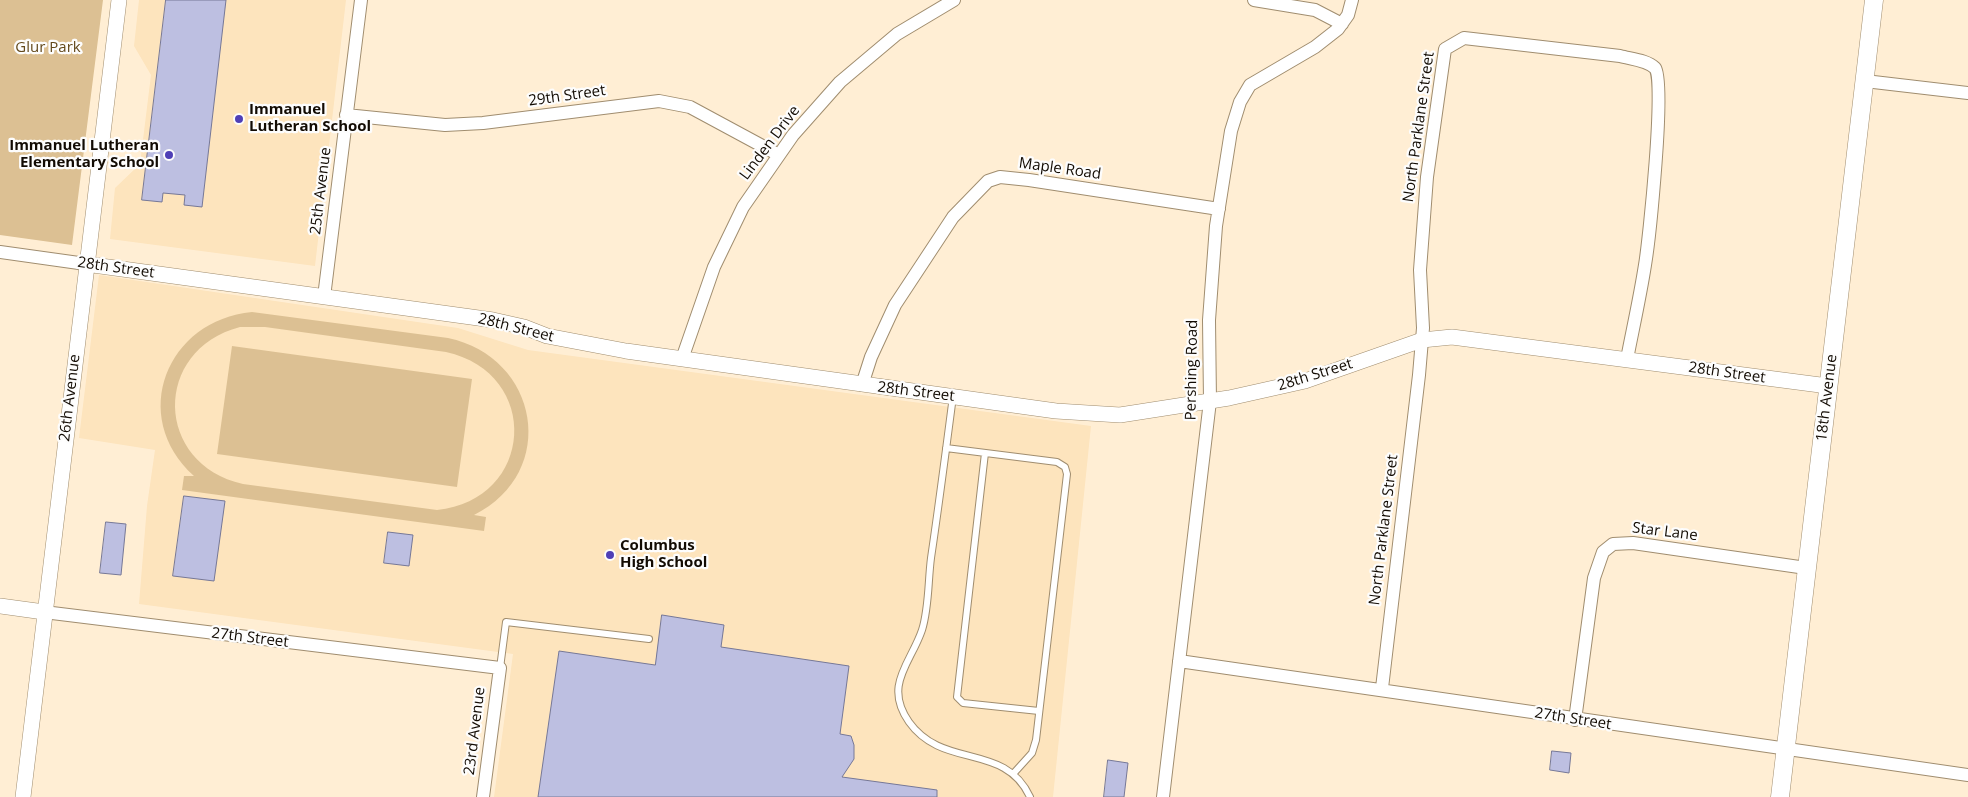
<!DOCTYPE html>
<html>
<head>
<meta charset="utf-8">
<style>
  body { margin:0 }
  canvas { display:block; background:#ffeed4 }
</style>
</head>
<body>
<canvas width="1968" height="797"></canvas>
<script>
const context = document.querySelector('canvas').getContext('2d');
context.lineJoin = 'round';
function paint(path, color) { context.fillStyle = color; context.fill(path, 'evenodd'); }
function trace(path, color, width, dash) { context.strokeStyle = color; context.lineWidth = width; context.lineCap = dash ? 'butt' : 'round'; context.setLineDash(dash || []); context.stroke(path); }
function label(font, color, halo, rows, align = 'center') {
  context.font = font + ' "Open Sans",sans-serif'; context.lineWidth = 4.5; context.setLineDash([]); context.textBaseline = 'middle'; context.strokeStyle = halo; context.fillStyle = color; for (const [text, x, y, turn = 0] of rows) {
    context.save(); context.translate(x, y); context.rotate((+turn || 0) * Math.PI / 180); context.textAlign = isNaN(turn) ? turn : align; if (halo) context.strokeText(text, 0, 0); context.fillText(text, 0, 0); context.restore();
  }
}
const built = new Path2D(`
  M139,0H346L315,266L110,239L115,188L140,164L151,75L134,46Z
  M99,275L458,328L528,350L1091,426L1053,797H494L513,654L139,604L147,506L155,450L79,438Z`);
const green = new Path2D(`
  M0,0H103L72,245L0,235Z
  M252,312L448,338C539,357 560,472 474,515L486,517L484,531L182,490L184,476H194C128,416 167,320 252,312ZM240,327H265L446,352C542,373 535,500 437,510L243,484C154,464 152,350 240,327Z
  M232,346L472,379L457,487L217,454Z`);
const building = new Path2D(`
  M166,0H226L202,207L184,205L185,195L163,193L162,202L142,200Z
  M184,496L225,501L214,581L173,576Z
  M106,522L126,524L121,575L100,573Z
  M388,532L413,535L409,566L384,563Z
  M662,615L724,625L721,647L849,666L840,734L851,736L854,745V759L842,777L937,790V797H538L559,651L655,665Z
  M1552,751L1571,753L1569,773L1550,770Z
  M1108,760L1128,763L1124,797H1104Z`);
const service = new Path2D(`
  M953,396C946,450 939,504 931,558C928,581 929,608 922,630C911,663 883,685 909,722C943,770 1005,742 1030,797
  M946,448L1057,462L1065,467L1067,474L1036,740L1032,753L1013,774
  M985,453L957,697L963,703L1039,711
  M500,668L506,622L649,639`);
const minor = new Path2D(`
  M1254,0L1315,10L1342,24
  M1865,81L1968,93
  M346,115L445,125L483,123L659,101L690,107L779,155
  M0,252L86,264
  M324,297L361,0
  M682,359L714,267L743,207L793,135L840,82L897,34L954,0
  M862,385L871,357L895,305L953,217L988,181L1000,177L1029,180L1219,209
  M44,612L500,668L483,797
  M1179,661L1968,775
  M1382,688L1419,375L1423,328L1420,270L1427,177L1445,49L1464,38L1620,56C1631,59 1647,60 1655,68C1666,80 1649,241 1645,265C1640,297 1633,328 1627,359
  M1575,720L1594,578L1603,552L1613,544L1633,543L1806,568
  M1163,797L1210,401L1209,320L1216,226L1231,131L1240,102L1250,85L1315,47L1338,29L1348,15L1352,0`);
const tertiary = new Path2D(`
  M86,264L493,320L524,327L547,336L626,351L1056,411L1120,415L1229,398L1305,381L1422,340L1452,337L1828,386
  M0,606L44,612
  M23,797L119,0`);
const secondary = new Path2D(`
  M1780,797L1874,0`);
const markers = [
  [239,119,5,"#4f3fb6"],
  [169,155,5,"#4f3fb6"],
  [610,555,5,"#4f3fb6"]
];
const parkNames = [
  ["Glur Park",48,48]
];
const streetNames = [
  ["29th Street",567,96,-8],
  ["North Parklane Street",1419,127,-82],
  ["Linden Drive",770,143,-53],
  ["Maple Road",1060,169,8],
  ["25th Avenue",321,191,-83],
  ["28th Street",116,268,8],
  ["28th Street",516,328,14],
  ["Pershing Road",1192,370,-89],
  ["28th Street",1727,373,8],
  ["28th Street",1315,375,-17],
  ["28th Street",916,392,7],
  ["26th Avenue",70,398,-83],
  ["18th Avenue",1827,398,-83],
  ["North Parklane Street",1384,530,-83],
  ["Star Lane",1665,532,7],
  ["27th Street",250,638,7],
  ["27th Street",1573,719,9],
  ["23rd Avenue",475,731,-83]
];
const poiNames = [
  ["Immanuel",249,110],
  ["Lutheran School",249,127],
  ["Immanuel Lutheran",159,146,"right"],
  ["Elementary School",159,163,"right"],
  ["Columbus",620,546],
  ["High School",620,563]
];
paint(built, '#fde4bd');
paint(green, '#dcc093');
paint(building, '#bdbfe1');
trace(building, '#767897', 1);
trace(service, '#a08d6f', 8);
trace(minor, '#a08d6f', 14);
trace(tertiary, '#a08d6f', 16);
trace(secondary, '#a08d6f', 19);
trace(service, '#fff', 6);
trace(minor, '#fff', 12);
trace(tertiary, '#fff', 15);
trace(secondary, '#fff', 18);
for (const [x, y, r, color] of markers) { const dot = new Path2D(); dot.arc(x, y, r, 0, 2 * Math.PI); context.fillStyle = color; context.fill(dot); trace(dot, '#fdfdfd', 2); }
label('15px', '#644a1c', '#fdfdfd', parkNames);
label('15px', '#120b03', '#fdfdfd', streetNames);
label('bold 15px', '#120b03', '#fdfdfd', poiNames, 'left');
</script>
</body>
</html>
